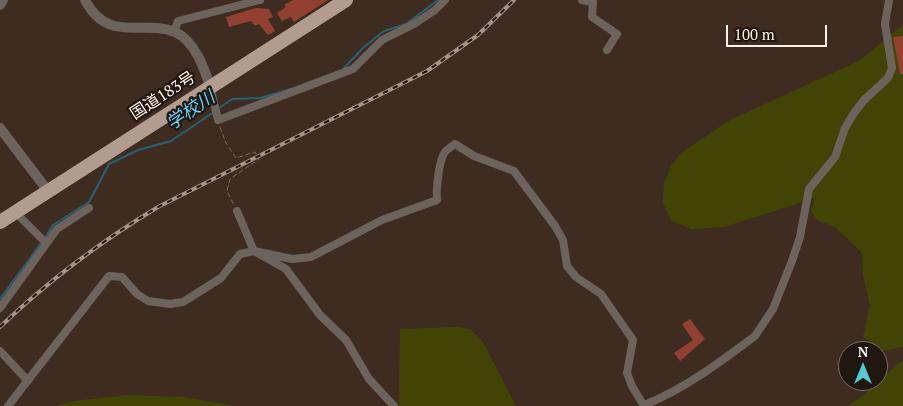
<!DOCTYPE html>
<html>
<head>
<meta charset="utf-8">
<style>
  body { margin:0 }
  #map { position:relative; width:903px; height:406px; overflow:hidden; background:#3f2c20; font-family:"PT Serif",serif }
  canvas { display:block }
  .north { position:absolute; left:838px; top:341px; width:50px; height:50px; box-sizing:border-box; background:#201711; border:1px solid #796e67; border-radius:50%; rotate:0deg; font-size:14px; font-weight:700; line-height:20px; text-align:center; color:#fef1e9 }
  .north::after { content:''; display:block; margin:auto; width:18px; height:22px; background:#51ccd4; clip-path:polygon(50% 0,100% 100%,50% 72%,0 100%) }
  .scale { position:absolute; left:726px; top:25px; width:101px; height:22px; box-sizing:border-box; border:2px solid #fef1e9; border-top:0; padding-left:6px; font-size:15px; line-height:18px; white-space:nowrap; color:#fef1e9; -webkit-text-stroke:4px #201711; paint-order:stroke }
</style>
</head>
<body>
<div id="map">
<canvas width="903" height="406"></canvas>
<div class="north">N</div>
<div class="scale">100 m</div>
</div>
<script>
const context = document.querySelector('canvas').getContext('2d');
context.lineJoin = 'round';
function paint(path, color) { context.fillStyle = color; context.fill(path, 'evenodd'); }
function trace(path, color, width, dash) { context.strokeStyle = color; context.lineWidth = width; context.lineCap = dash ? 'butt' : 'round'; context.setLineDash(dash || []); context.stroke(path); }
function label(font, color, halo, rows, align = 'center') {
  context.font = font + ' "PT Serif","Noto Sans JP",serif'; context.lineWidth = 4.5; context.setLineDash([]); context.textBaseline = 'middle'; context.strokeStyle = halo; context.fillStyle = color; for (const [text, x, y, turn = 0] of rows) {
    context.save(); context.translate(x, y); context.rotate((+turn || 0) * Math.PI / 180); context.textAlign = isNaN(turn) ? turn : align; if (halo) context.strokeText(text, 0, 0); context.fillText(text, 0, 0); context.restore();
  }
}
const green = new Path2D(`
  M903,25V347L884,351L863,337L870,305L863,274L862,253L835,227L817,220L811,211L815,198L724,227L692,229L672,221L663,203L664,184L671,166L681,153L730,120L859,61Z
  M459,327L471,330L483,342L516,406H399L400,329Z
  M903,360V406H847L860,398Z
  M129,395L184,397L234,406H55L73,401Z`);
const stream = new Path2D(`
  M344,68L364,47L384,31L406,24L438,0
  M218,109L232,99L260,98L291,89
  M45,238L53,225L89,202L109,164L138,150L171,141L214,112
  M0,299L42,242`);
const building = new Path2D(`
  M293,0H328L294,22L291,17L282,21L277,13L286,7L284,5Z
  M256,8L269,9L273,17L268,19L275,31L268,35L259,24L255,26L251,21L229,27L226,17Z
  M903,36V74H900L893,37Z
  M690,319L705,339L680,361L674,353L693,340L682,324Z`);
const path = new Path2D(`
  M220,127L226,143L236,158L255,152L259,159L230,179L227,191L234,205`);
const minor = new Path2D(`
  M582,0L593,2L592,17L617,34L607,50
  M174,32L178,21L260,0
  M210,86L218,120L353,69L382,40L414,24L435,10L445,0
  M237,211L254,251L286,269L320,315L346,340L369,379L394,406
  M15,212L46,243
  M0,308L57,229L89,208
  M0,351L28,381
  M644,405C685,389 720,362 755,336L773,309L792,261L800,237L809,189L835,157L845,128L854,113L864,100L888,78L892,68L885,24L889,0
  M8,406L109,276L122,277L137,294L148,301L170,304L183,302L221,278L240,254L254,251L292,259L311,257L382,220L437,200C436,190 439,159 445,152C447,149 452,147 455,144L474,156L514,171L555,226L563,240L567,266L576,277L601,294L633,340L627,373L632,386L644,406`);
const tertiary = new Path2D(`
  M85,0C108,44 142,19 175,32C195,41 204,68 210,86
  M0,5L3,0
  M0,128L48,191`);
const trunk = new Path2D(`
  M0,222L346,0`);
const rail = new Path2D(`
  M0,327C49,280 100,242 158,207L427,71L478,35L514,0`);
const streetNames = [
  ["国道183号",163,96,-33]
];
const waterNames = [
  ["学校川",191,111,-34]
];
paint(green, '#424406');
trace(stream, '#266174', 2);
paint(building, '#924131');
trace(path, '#7a695e', 1, [5, 2.5]);
trace(minor, '#6c635c', 8);
trace(tertiary, '#6c635c', 10);
trace(trunk, '#b29c8e', 14);
trace(rail, '#a4948a', 4);
trace(rail, '#201711', 2, [5.5]);
label('16px', '#fef1e9', '#201711', streetNames);
label('italic 18px', '#64d3f9', '#201711', waterNames);
</script>
</body>
</html>
